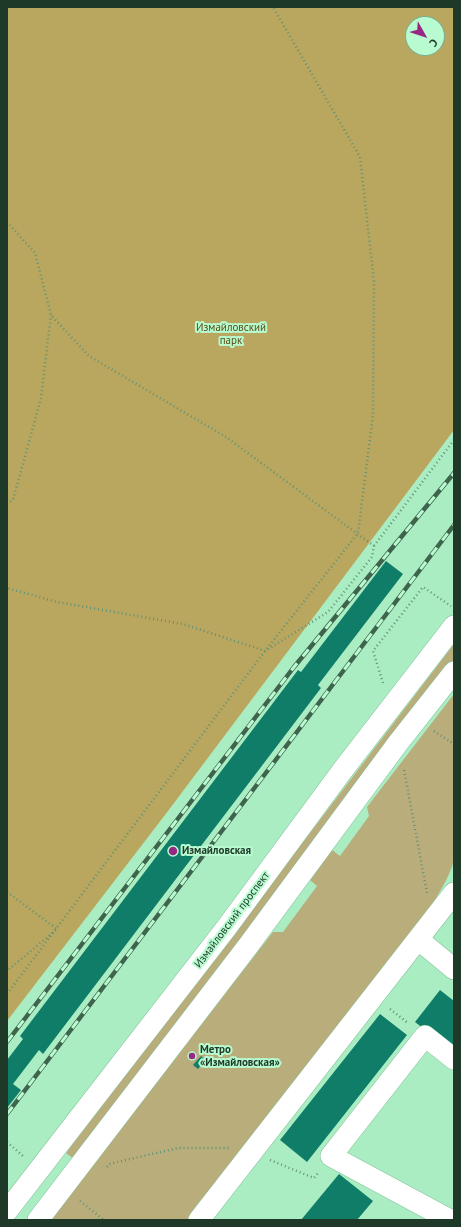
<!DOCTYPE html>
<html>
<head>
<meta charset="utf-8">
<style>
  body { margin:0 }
  #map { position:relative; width:461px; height:1227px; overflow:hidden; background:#abedc3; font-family:"PT Sans",sans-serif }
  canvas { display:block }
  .frame { position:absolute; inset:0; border:8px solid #1e3928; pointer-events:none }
  .north { position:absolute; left:405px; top:16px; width:40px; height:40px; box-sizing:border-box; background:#b8fbd0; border:1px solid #7aad8d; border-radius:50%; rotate:129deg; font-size:11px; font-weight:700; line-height:16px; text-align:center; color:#1e3928 }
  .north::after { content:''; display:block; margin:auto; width:14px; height:18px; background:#972684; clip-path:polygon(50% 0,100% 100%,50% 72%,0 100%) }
</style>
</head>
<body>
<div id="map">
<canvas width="461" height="1227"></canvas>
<div class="frame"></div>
<div class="north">С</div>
</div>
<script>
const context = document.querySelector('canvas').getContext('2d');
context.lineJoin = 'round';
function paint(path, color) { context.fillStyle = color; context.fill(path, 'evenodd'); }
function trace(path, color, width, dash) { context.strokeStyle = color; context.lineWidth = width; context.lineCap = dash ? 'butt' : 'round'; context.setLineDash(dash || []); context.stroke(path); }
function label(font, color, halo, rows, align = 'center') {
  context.font = font + ' "PT Sans",sans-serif'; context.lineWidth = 4; context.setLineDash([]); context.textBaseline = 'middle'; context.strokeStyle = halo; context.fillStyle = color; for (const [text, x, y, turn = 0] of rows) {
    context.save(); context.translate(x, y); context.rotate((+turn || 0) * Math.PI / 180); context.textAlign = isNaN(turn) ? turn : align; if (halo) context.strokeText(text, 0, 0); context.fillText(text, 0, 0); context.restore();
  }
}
const green = new Path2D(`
  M454,644V660L74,1159L66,1153Z
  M454,694V860C445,895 402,944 380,973C317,1056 254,1139 190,1220H50L273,932H283L317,886L310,880L332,850L340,856L369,816L367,807Z`);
const forest = new Path2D(`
  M7,7H454V430L168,811L7,1021ZM413,24H437V48H413Z`);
const building = new Path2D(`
  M386,561L403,574L318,685L321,688L43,1054L39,1050L13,1084L21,1090L7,1108V1060L23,1039L20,1036L298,670L301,672Z
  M440,990L454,1001V1052L415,1022Z
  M380,1014L407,1035L307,1162L280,1140Z
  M201,1056L205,1060L198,1069L193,1065Z
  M339,1174L373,1201L357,1220H301Z`);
const path = new Path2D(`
  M7,222L35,253L51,315L89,356L226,437L374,546L372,557L328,612L265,651L183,624L57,602L7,588
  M7,504L13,500L41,398L51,315
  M374,546L454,440
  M383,683L373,651L423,587L451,606
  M434,731L454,744
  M404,770L427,893
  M7,892L57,929L7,971
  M7,994L265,651L358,533L373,415L374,281L360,157L273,7
  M390,1009L408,1023
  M7,1142L23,1156
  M270,1160L314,1178L319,1172
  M107,1167L109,1164L178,1148H229
  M80,1201L104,1220`);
const minor = new Path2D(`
  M419,940L454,969
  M7,1211L227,927L342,771L454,626
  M38,1220L248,946L398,743L454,672
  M199,1220L454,893
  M450,1220L331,1156L425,1036L454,1059`);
const rail = new Path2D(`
  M7,1042L294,667L454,473
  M7,1114L454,525`);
const markers = [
  [173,851,5,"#972684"],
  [192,1056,4,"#972684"]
];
const parkNames = [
  ["Измайловский",231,328],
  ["парк",231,341]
];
const poiNames = [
  ["Измайловская",182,851],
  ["Метро",200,1050],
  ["«Измайловская»",200,1063]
];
const streetNames = [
  ["Измайловский проспект",232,920,-53]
];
paint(green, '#b9ad7b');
paint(forest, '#b9a75f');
paint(building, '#107d69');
trace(minor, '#81c299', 22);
trace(path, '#639274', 2.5, [1, 3]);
trace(minor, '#fff', 21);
trace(rail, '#3f644d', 4.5);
trace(rail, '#b8fbd0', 3, [9]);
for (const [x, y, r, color] of markers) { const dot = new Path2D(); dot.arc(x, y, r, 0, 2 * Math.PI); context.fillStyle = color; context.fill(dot); trace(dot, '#b8fbd0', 1.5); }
label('11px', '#594c14', '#b8fbd0', parkNames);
label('bold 11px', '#1e3928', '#b8fbd0', poiNames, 'left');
label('11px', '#1e3928', '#b8fbd0', streetNames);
</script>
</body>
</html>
